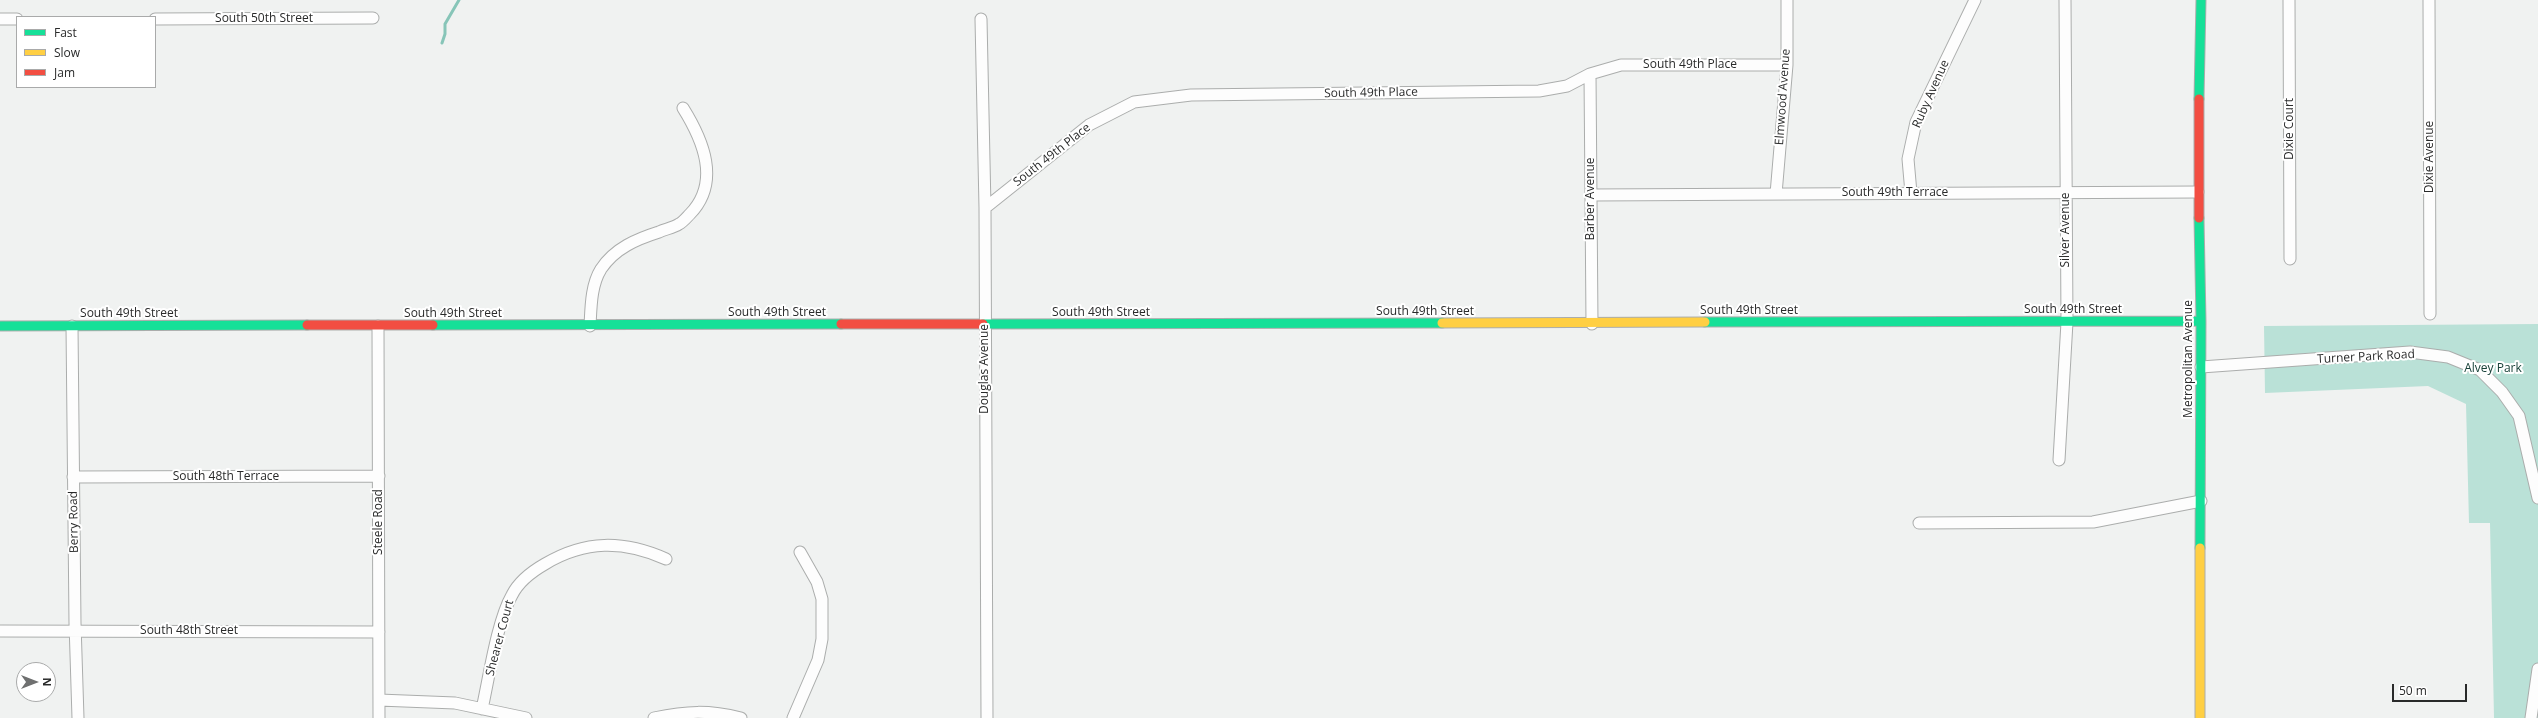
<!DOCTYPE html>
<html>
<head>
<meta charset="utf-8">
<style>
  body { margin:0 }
  #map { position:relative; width:2538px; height:718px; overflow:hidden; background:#f0f2f1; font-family:"Open Sans",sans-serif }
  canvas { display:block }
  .legend { position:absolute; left:16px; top:16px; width:140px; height:72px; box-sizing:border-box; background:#fff; border:1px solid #a9aaaa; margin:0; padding:5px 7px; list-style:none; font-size:12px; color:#292a2a }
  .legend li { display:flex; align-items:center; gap:8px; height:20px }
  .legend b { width:20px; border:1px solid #a9aaaa }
  .north { position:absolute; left:16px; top:662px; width:40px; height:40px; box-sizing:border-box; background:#fff; border:1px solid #a9aaaa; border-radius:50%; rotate:90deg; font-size:11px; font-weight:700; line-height:16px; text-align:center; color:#292a2a }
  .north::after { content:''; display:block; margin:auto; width:14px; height:18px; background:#6f7070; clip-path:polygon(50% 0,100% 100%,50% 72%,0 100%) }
  .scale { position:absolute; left:2392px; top:684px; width:75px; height:18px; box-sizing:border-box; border:2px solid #292a2a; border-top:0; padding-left:5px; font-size:12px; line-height:14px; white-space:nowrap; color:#292a2a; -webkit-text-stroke:3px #fff; paint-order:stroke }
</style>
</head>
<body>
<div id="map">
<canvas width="2538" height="718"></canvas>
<ul class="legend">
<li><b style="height:5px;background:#16e098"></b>Fast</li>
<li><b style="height:5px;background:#ffcf43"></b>Slow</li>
<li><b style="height:5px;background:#f24e42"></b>Jam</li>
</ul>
<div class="north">N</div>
<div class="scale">50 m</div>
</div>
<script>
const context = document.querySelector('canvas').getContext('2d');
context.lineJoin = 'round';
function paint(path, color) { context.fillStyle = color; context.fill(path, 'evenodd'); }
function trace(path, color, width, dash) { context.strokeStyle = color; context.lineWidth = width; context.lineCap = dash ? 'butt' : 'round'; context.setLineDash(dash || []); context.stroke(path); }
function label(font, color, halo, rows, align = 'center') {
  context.font = font + ' "Open Sans",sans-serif'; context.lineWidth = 4; context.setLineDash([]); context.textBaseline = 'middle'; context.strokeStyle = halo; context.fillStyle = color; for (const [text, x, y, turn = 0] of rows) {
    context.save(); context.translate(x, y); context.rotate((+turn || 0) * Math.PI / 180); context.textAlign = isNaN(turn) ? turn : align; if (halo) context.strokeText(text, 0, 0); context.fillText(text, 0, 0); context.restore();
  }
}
const green = new Path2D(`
  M2538,324V718H2494L2490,523H2469L2466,404L2428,386L2265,393L2264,326Z`);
const stream = new Path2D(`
  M442,43L445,34V24L459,0`);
const street = new Path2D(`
  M2289,0L2290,259
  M2429,0L2430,314
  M0,19H17
  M155,19L373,18
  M981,19L985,208L987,718
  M1590,74L1592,324
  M1911,193L1908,159L1916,122L1975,0
  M1776,194L1787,65V0
  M1591,195L2198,192
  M985,208L1089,125L1134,102L1191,95L1539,91L1567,86L1590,74L1621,65H1787
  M72,326L75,623L78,718
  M378,326L379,718
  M590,326C591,307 591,285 601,269C615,248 637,239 659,232C665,229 673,228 679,224C683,222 687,217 690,214C721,182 703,140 683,108
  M2201,367L2410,352L2448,357L2480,370L2502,392L2519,416L2538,498
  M2059,460L2067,322L2065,0
  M73,477L379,476
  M1919,523L2093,522L2201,501
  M0,631L379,632
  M379,700L455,703L526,718
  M482,709C489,678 497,621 512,595C519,581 531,572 545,564C585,540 623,540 666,559
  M654,718C687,711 708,710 741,718
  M793,718L818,660L822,639V599L817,582L800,552
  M2531,718L2538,669`);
const fast = new Path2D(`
  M2199,99L2201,0
  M2199,218L2201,321L2200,548
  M1705,322L2201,321
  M983,324L1442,323
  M433,325L841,324
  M0,326L307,325`);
const slow = new Path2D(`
  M1442,323L1705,322
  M2200,718V548`);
const jam = new Path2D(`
  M2199,218V99
  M841,324H983
  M307,325H433`);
const streetNames = [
  ["South 50th Street",264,19],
  ["South 49th Place",1690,65],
  ["South 49th Place",1371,93,-1],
  ["Ruby Avenue",1931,94,-66],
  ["Elmwood Avenue",1783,97,-86],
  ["Dixie Court",2290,129,-90],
  ["South 49th Place",1052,155,-38],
  ["Dixie Avenue",2430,157,-90],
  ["South 49th Terrace",1895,193],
  ["Barber Avenue",1591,199,-90],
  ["Silver Avenue",2066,230,-90],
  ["South 49th Street",2073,310],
  ["South 49th Street",1749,311],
  ["South 49th Street",1425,312],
  ["South 49th Street",777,313],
  ["South 49th Street",1101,313],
  ["South 49th Street",129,314],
  ["South 49th Street",453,314],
  ["Turner Park Road",2366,357,-3],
  ["Metropolitan Avenue",2189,359,-90],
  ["Douglas Avenue",985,369,-90],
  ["South 48th Terrace",226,477],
  ["Berry Road",74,522,-91],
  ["Steele Road",379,522,-90],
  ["South 48th Street",189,631],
  ["Shearer Court",500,638,-75]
];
const parkNames = [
  ["Alvey Park",2493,369]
];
paint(green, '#bae1d7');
trace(stream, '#87c5b8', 3);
trace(street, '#abadac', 13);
trace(fast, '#abadac', 11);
trace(slow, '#abadac', 11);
trace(jam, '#abadac', 11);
trace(street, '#fdfdfd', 11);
trace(fast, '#16e098', 9);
trace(slow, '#ffcf43', 9);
trace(jam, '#f24e42', 9);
label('12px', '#292a2a', '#fff', streetNames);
label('12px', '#184138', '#fff', parkNames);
</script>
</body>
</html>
